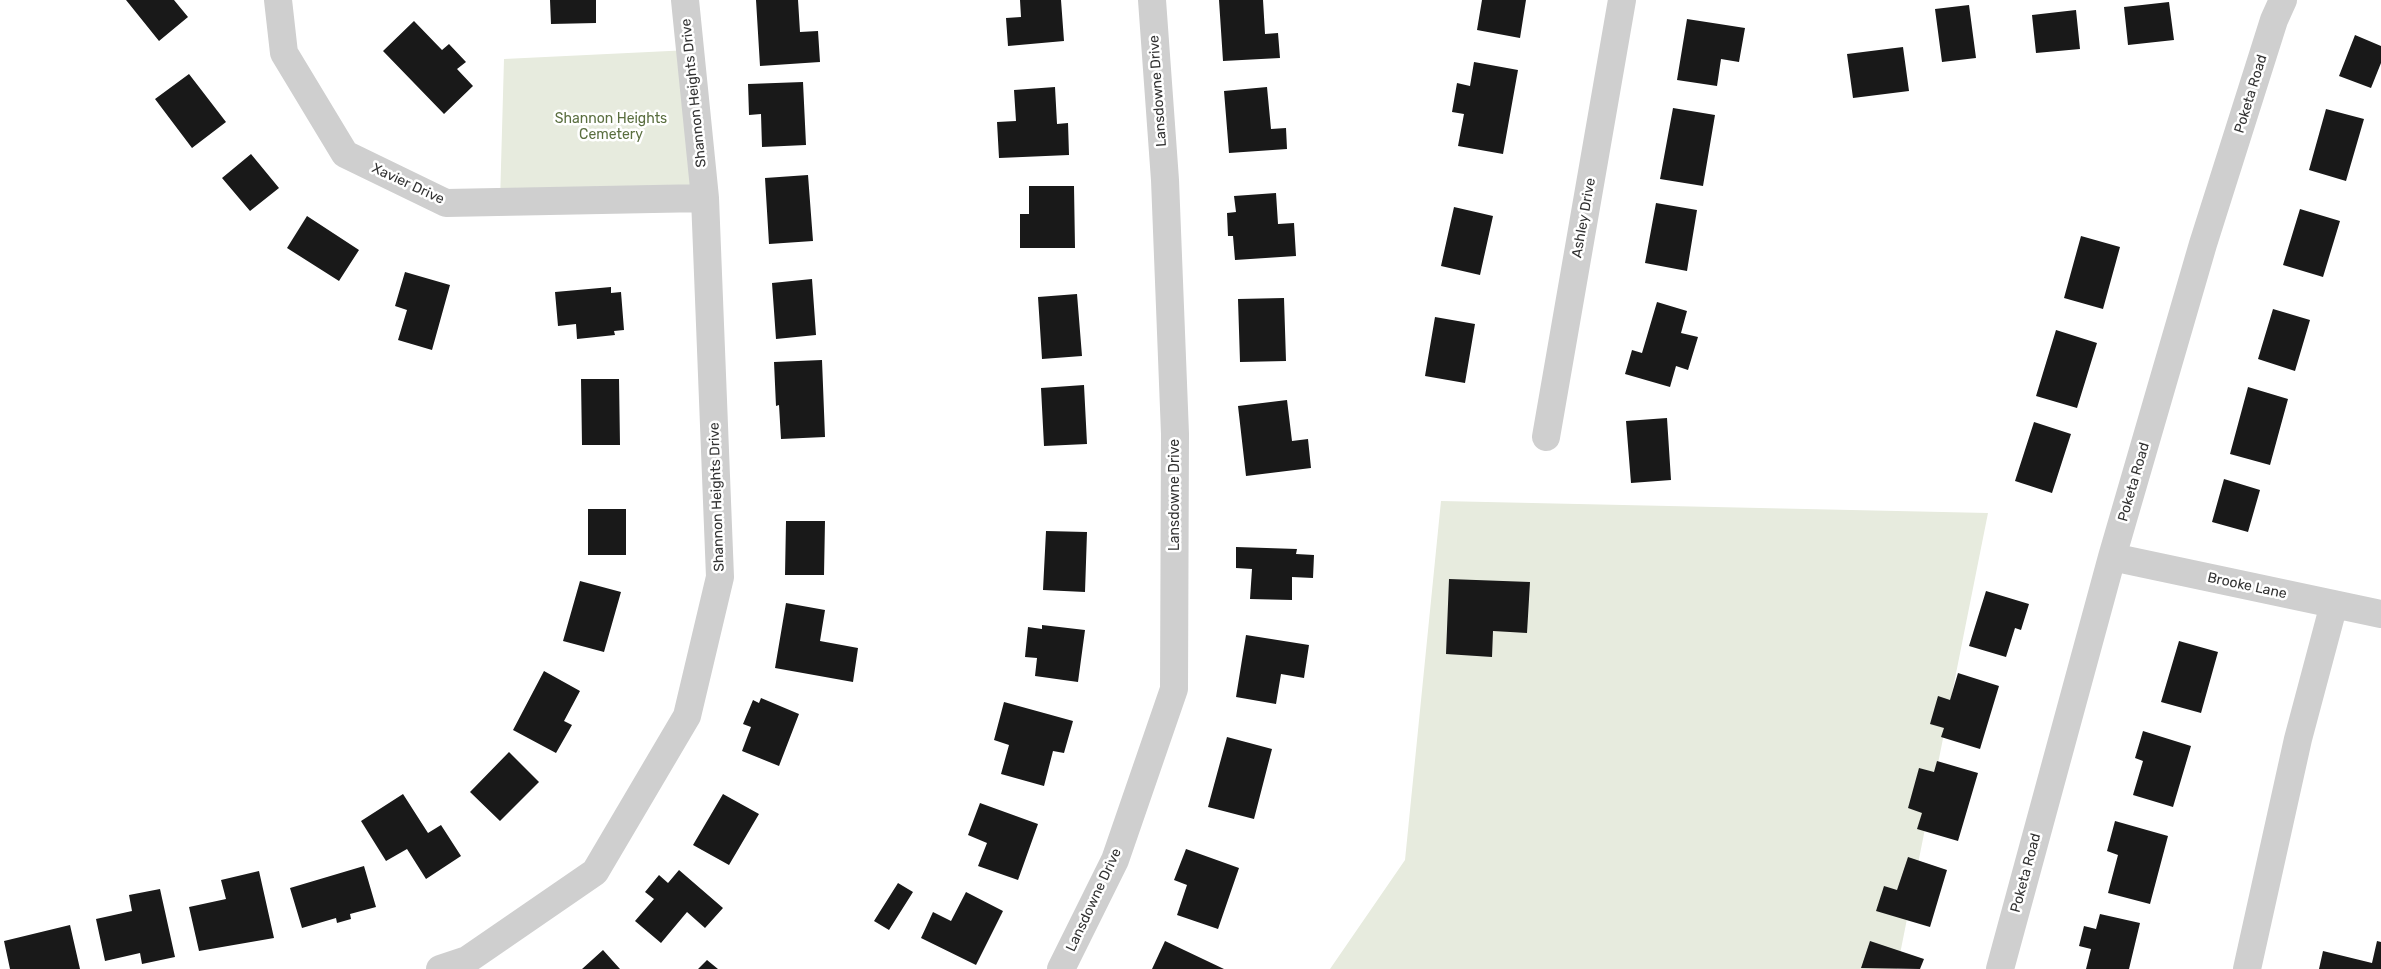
<!DOCTYPE html>
<html>
<head>
<meta charset="utf-8">
<style>
  body { margin:0 }
  canvas { display:block; background:#fff }
</style>
</head>
<body>
<canvas width="2381" height="969"></canvas>
<script>
const context = document.querySelector('canvas').getContext('2d');
context.lineJoin = 'round';
function paint(path, color) { context.fillStyle = color; context.fill(path, 'evenodd'); }
function trace(path, color, width, dash) { context.strokeStyle = color; context.lineWidth = width; context.lineCap = dash ? 'butt' : 'round'; context.setLineDash(dash || []); context.stroke(path); }
function label(font, color, halo, rows, align = 'center') {
  context.font = font + ' Rubik,sans-serif'; context.lineWidth = 5; context.setLineDash([]); context.textBaseline = 'middle'; context.strokeStyle = halo; context.fillStyle = color; for (const [text, x, y, turn = 0] of rows) {
    context.save(); context.translate(x, y); context.rotate((+turn || 0) * Math.PI / 180); context.textAlign = isNaN(turn) ? turn : align; if (halo) context.strokeText(text, 0, 0); context.fillText(text, 0, 0); context.restore();
  }
}
const green = new Path2D(`
  M690,50L705,198L500,202L504,59Z
  M1441,501L1988,513L1897,969H1330L1405,860Z`);
const building = new Path2D(`
  M126,0H174L188,17L159,41Z
  M550,0H596V23L551,24Z
  M756,0H798L800,32L818,31L820,62L760,66Z
  M1020,0H1061L1064,41L1008,46L1006,18L1021,17Z
  M1219,0H1263L1265,34L1278,33L1280,58L1223,61Z
  M1482,0H1526L1520,38L1477,30Z
  M2169,2L2174,40L2128,45L2124,7Z
  M1969,5L1976,58L1942,62L1935,9Z
  M2076,10L2080,49L2036,53L2032,15Z
  M1687,19L1745,28L1739,62L1721,59L1717,86L1677,80Z
  M414,21L442,50L449,44L466,62L457,69L473,86L444,114L383,51Z
  M2355,35L2381,46V63L2371,88L2339,76Z
  M1903,47L1909,91L1853,98L1847,54Z
  M1474,62L1518,70L1503,154L1458,146L1464,114L1452,112L1457,83L1470,86Z
  M189,74L226,122L192,148L155,99Z
  M803,82L806,145L762,147L761,114L749,115L748,84Z
  M1055,87L1057,124L1068,123L1069,155L999,158L997,122L1016,121L1014,90Z
  M1267,87L1271,129L1286,128L1287,149L1229,153L1224,91Z
  M1673,108L1715,115L1703,186L1660,179Z
  M2326,109L2364,119L2346,181L2309,170Z
  M251,154L279,188L250,211L222,178Z
  M808,175L813,241L769,244L765,178Z
  M1029,186H1074L1075,248H1020V214H1029Z
  M1276,193L1278,224L1294,223L1296,256L1235,260L1233,236H1228L1227,213L1236,212L1234,196Z
  M1656,203L1697,210L1687,271L1645,263Z
  M1454,207L1493,216L1480,275L1441,266Z
  M2300,209L2340,221L2323,277L2283,265Z
  M307,216L359,250L339,281L287,248Z
  M2081,236L2120,247L2103,309L2064,298Z
  M405,272L450,285L432,350L398,340L407,310L395,306Z
  M812,279L816,335L776,339L772,283Z
  M611,287V293L621,292L624,330L614,331L615,335L577,339L576,324L558,326L555,292Z
  M1077,294L1082,356L1042,359L1038,297Z
  M1284,298L1286,361L1240,362L1238,299Z
  M1657,302L1687,311L1681,333L1698,337L1688,370L1676,366L1670,387L1625,374L1632,350L1642,353Z
  M2273,309L2310,320L2295,371L2258,359Z
  M1435,317L1475,324L1465,383L1425,376Z
  M2056,330L2097,343L2077,408L2036,396Z
  M822,360L825,437L781,439L779,405L776,406L774,362Z
  M581,379H619L620,445H582Z
  M1084,385L1087,444L1044,446L1041,388Z
  M2248,387L2288,399L2270,465L2230,454Z
  M1287,400L1292,441L1308,439L1311,468L1246,476L1238,406Z
  M1667,418L1671,480L1631,483L1626,421Z
  M2034,422L2071,434L2052,493L2015,481Z
  M2224,479L2260,490L2248,532L2212,522Z
  M588,509H626V555H588Z
  M786,521H825L824,575H785Z
  M1046,531L1087,532L1085,592L1043,590Z
  M1236,547L1297,549L1296,554L1314,555L1313,578L1292,577V600L1250,599L1252,569L1236,568Z
  M1449,579L1530,582L1527,633L1493,631L1492,657L1446,654Z
  M580,581L621,592L604,652L563,641Z
  M1986,591L2029,604L2021,630L2015,628L2006,657L1969,646Z
  M786,603L825,610L820,641L858,648L853,682L775,668Z
  M1042,625L1085,630L1078,682L1035,676L1037,658L1025,657L1028,627L1042,629Z
  M1246,635L1309,645L1304,678L1281,674L1276,704L1236,697Z
  M2179,641L2218,652L2201,713L2161,702Z
  M544,671L580,691L564,721L572,725L556,753L513,730Z
  M1958,673L1999,686L1980,749L1941,737L1944,728L1930,724L1938,696L1950,700Z
  M761,698L799,714L779,766L742,751L751,727L743,724L753,700L759,703Z
  M1004,702L1073,721L1064,753L1053,751L1044,786L1001,774L1009,745L994,740Z
  M2143,731L2191,746L2173,807L2133,795L2143,761L2135,758Z
  M1227,737L1272,749L1254,819L1208,807Z
  M509,752L539,782L500,821L470,792Z
  M1937,761L1978,773L1958,841L1917,829L1922,813L1908,808L1919,768L1934,772Z
  M403,794L428,833L441,825L461,856L426,879L407,849L386,861L361,821Z
  M723,794L759,814L729,865L693,845Z
  M980,803L1038,824L1018,880L978,866L987,843L968,835Z
  M2115,821L2168,836L2150,904L2108,893L2118,855L2107,851Z
  M1186,849L1239,868L1218,929L1177,915L1187,885L1174,880Z
  M1908,857L1947,870L1930,927L1876,911L1884,886L1897,890Z
  M364,866L376,907L350,914L351,919L337,923L336,918L302,928L290,888Z
  M679,870L723,908L705,928L687,912L661,943L635,921L654,899L645,892L659,875L668,883Z
  M259,871L274,938L199,951L189,907L226,899L221,880Z
  M898,883L913,892L889,930L874,921Z
  M160,889L175,957L142,964L140,953L105,961L96,919L132,911L129,895Z
  M966,892L1003,911L976,965L921,938L933,912L951,921Z
  M2100,914L2140,923L2129,969H2086L2091,949L2079,946L2084,926L2096,929Z
  M70,925L80,969H10L4,941Z
  M1165,941L1224,969H1152Z
  M1870,941L1924,959L1920,969L1861,968Z
  M2377,941L2381,942V969H2319L2323,951L2372,963Z
  M603,950L620,969H582Z
  M707,960L718,969H698Z`);
const minor = new Path2D(`
  M278,0L284,53L345,154L446,203L705,198
  M1546,437L1622,0
  M2112,557L2381,614
  M440,969L467,960L595,872L687,716L720,577L705,198L685,0
  M1061,969L1115,860L1174,689L1175,434L1165,180L1152,0
  M2000,969L2112,557L2203,244L2274,20L2283,0
  M2247,969L2298,739L2334,604`);
const streetNames = [
  ["Lansdowne Drive",1158,91,-94],
  ["Shannon Heights Drive",694,93,-96],
  ["Poketa Road",2251,94,-73],
  ["Xavier Drive",408,184,25],
  ["Ashley Drive",1584,218,-80],
  ["Poketa Road",2134,482,-74],
  ["Lansdowne Drive",1175,495,-90],
  ["Shannon Heights Drive",717,497,-92],
  ["Brooke Lane",2247,586,12],
  ["Poketa Road",2026,873,-75],
  ["Lansdowne Drive",1094,900,-65]
];
const parkNames = [
  ["Shannon Heights",611,119],
  ["Cemetery",611,135]
];
paint(green, '#e7ebde');
paint(building, '#191919');
trace(minor, '#cfcfcf', 28);
label('14px', '#323232', '#fff', streetNames);
label('14px', '#5a6e3f', '#fff', parkNames);
</script>
</body>
</html>
